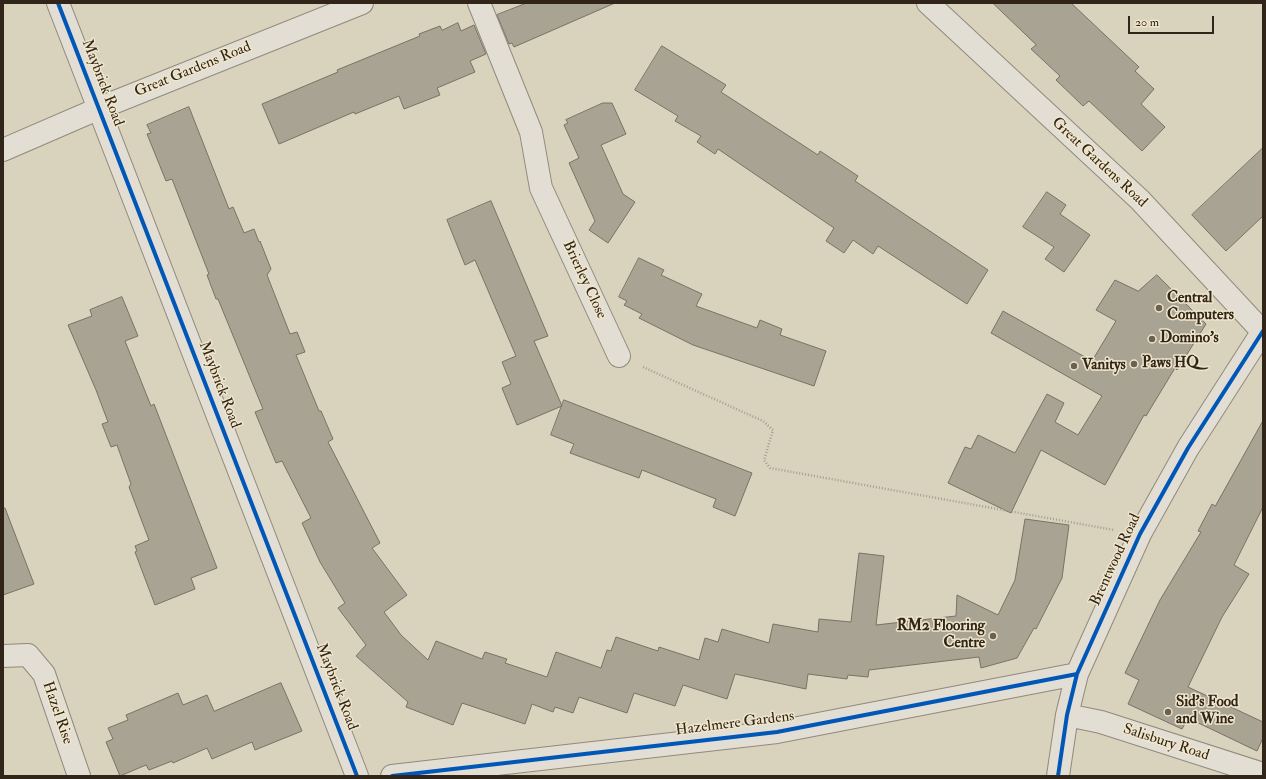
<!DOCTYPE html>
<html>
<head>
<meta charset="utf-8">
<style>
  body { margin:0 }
  #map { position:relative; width:1266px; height:779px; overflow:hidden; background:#d9d2bc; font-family:"IM FELL Double Pica",serif }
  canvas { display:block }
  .frame { position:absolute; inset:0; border:4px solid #312418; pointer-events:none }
  .scale { position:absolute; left:1128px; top:16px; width:86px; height:18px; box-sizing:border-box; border:2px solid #312418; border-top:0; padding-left:5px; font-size:12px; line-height:14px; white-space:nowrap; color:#312418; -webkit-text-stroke:3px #efe6cb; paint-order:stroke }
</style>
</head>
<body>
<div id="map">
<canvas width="1266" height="779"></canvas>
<div class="frame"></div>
<div class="scale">20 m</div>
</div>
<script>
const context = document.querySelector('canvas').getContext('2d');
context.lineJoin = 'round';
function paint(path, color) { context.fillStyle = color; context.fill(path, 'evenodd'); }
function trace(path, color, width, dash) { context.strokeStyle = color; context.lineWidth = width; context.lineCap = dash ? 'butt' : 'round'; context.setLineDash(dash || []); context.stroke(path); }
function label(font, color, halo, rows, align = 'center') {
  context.font = font + ' "IM FELL Double Pica",serif'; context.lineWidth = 3; context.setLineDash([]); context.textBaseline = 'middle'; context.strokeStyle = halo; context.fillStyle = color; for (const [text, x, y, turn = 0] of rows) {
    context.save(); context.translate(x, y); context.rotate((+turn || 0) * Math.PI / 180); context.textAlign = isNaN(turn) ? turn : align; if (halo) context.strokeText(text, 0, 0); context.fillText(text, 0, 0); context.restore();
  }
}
const building = new Path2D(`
  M527,3H615L514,47L512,43L509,44L497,15Z
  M993,3H1071L1139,67L1135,71L1154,89L1141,104L1165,127L1142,151L1089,101L1083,106L1056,80L1060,76L1031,49L1036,45Z
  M458,23L461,31L474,25L486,54L470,61L475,72L437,88L440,95L404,109L399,96L355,114L354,112L279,144L262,104L338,72L337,70L420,36L419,34L440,26L442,30Z
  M662,46L726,85L721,92L818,155L820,151L858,176L855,181L988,270L967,304L878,246L873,254L853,240L844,253L826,241L834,228L718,149L715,154L697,142L701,136L675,121L678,116L635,90Z
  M603,103H612L626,134L601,145L623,194L635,202L608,243L589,230L595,221L569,163L579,158L564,125L568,123L566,120Z
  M189,107L229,209L233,207L244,233L254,229L259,242L260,241L271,269L267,275L290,334L297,332L305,352L296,355L319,411H321L333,439L328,442L380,543L372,548L407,595L384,612L401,635L428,660L436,641L482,659L485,652L507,659L505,663L547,677L556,652L601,668L607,650L611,651L616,637L658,651L659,647L699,660L705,638L718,642L722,629L769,643L773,624L818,632L819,619L851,622L859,553L884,556L876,625L956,616L957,595L998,615L1015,580L1025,519L1069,525L1062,578L1036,629L1034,628L1017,658L981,668L979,657L869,670L868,677L848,675L847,679L808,674L806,689L735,674L727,699L683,685L675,706L634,693L627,713L579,697L573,713L555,707L553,712L532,704L525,724L462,703L453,725L406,707L408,702L356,656L366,645L338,608L345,603L320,562L302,523L311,518L282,461L276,463L255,412L263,409L218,299H216L207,275L209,274L172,179L166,181L147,134L151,133L147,125Z
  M1263,148V216L1226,251L1192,215Z
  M1047,192L1066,205L1060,214L1090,235L1064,272L1045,259L1054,247L1023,227Z
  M491,201L548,336L534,341L562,406L517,425L502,388L511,384L502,362L516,356L475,260L465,265L447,220Z
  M639,258L664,270L661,275L702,294L696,306L757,328L760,320L782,329L780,335L826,351L814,386L693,345L639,318L642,314L624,305L627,301L619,297Z
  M1157,275L1206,324L1177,370L1175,368L1146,416L1144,415L1105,485L1041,450L1011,513L948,483L965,447L971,449L978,435L1015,453L1047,394L1064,403L1055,422L1078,435L1102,396L991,333L1003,311L1092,361L1116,321L1096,310L1115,280L1138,291Z
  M122,297L138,336L125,341L151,406L154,404L217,568L191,578L195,589L155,605L135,552L137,551L135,546L149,540L129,487L131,484L117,445L111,447L102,424L108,422L96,390L68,325L92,316L90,310Z
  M564,400L752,473L735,516L713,507L716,499L642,470L639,478L570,453L574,444L551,435Z
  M1263,421V507L1234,565L1249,574L1222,617L1188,687L1263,722V738L1257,751L1188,718L1182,729L1128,704L1139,680L1125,673L1160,600L1201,532L1198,531L1212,504L1215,506Z
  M3,508H5L34,584L3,595Z
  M281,683L302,731L255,750L252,742L212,759L207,748L173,763L172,761L149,770L146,765L120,776L106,742L113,739L108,728L128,720L126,715L178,693L183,705L207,695L214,711Z`);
const path = new Path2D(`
  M643,367L763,421L773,430L764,460L770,468L1114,530`);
const minor = new Path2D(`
  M58,3L357,776
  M479,3L531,132L541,188L619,356
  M928,3L1140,200L1262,331
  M3,150L100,108L362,3
  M3,656L28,655L44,674L79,776
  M1067,715L1101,722L1263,774
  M392,776L777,732L1077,674
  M1058,776L1067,715L1077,674L1140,534L1188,448L1263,331`);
const cycleway = new Path2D(`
  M58,3L357,776
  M392,776L777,732L1077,674
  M1058,776L1067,715L1077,674L1140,534L1188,448L1263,331`);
const markers = [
  [1159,308,4,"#6c6151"],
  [1152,339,4,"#6c6151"],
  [1134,364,4,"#6c6151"],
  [1074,366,4,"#6c6151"],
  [993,636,4,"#6c6151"],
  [1168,712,4,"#6c6151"]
];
const streetNames = [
  ["Great Gardens Road",193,70,-22],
  ["Maybrick Road",102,83,69],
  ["Great Gardens Road",1099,163,43],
  ["Brierley Close",584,280,65],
  ["Maybrick Road",219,385,69],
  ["Brentwood Road",1116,560,-65],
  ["Maybrick Road",336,687,69],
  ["Hazel Rise",57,713,71],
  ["Hazelmere Gardens",735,724,-7],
  ["Salisbury Road",1166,743,18]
];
const poiNames = [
  ["Central",1167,299],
  ["Computers",1167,316],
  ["Domino's",1160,339],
  ["Paws HQ",1142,364],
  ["Vanitys",1082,366],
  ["RM2 Flooring",985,627,"right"],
  ["Centre",985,644,"right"],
  ["Sid's Food",1176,703],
  ["and Wine",1176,720]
];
paint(building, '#a9a394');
trace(building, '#787266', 1);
trace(minor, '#908a7c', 24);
trace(path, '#a39e94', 2.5, [1, 2]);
trace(minor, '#e2ded3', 22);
trace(cycleway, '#0057b8', 4);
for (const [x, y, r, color] of markers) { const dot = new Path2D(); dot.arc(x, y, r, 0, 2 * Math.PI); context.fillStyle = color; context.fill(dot); trace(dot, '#efe6cb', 1.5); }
label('15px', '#312418', '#efe6cb', streetNames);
label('bold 15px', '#312418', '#efe6cb', poiNames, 'left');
</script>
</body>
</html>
